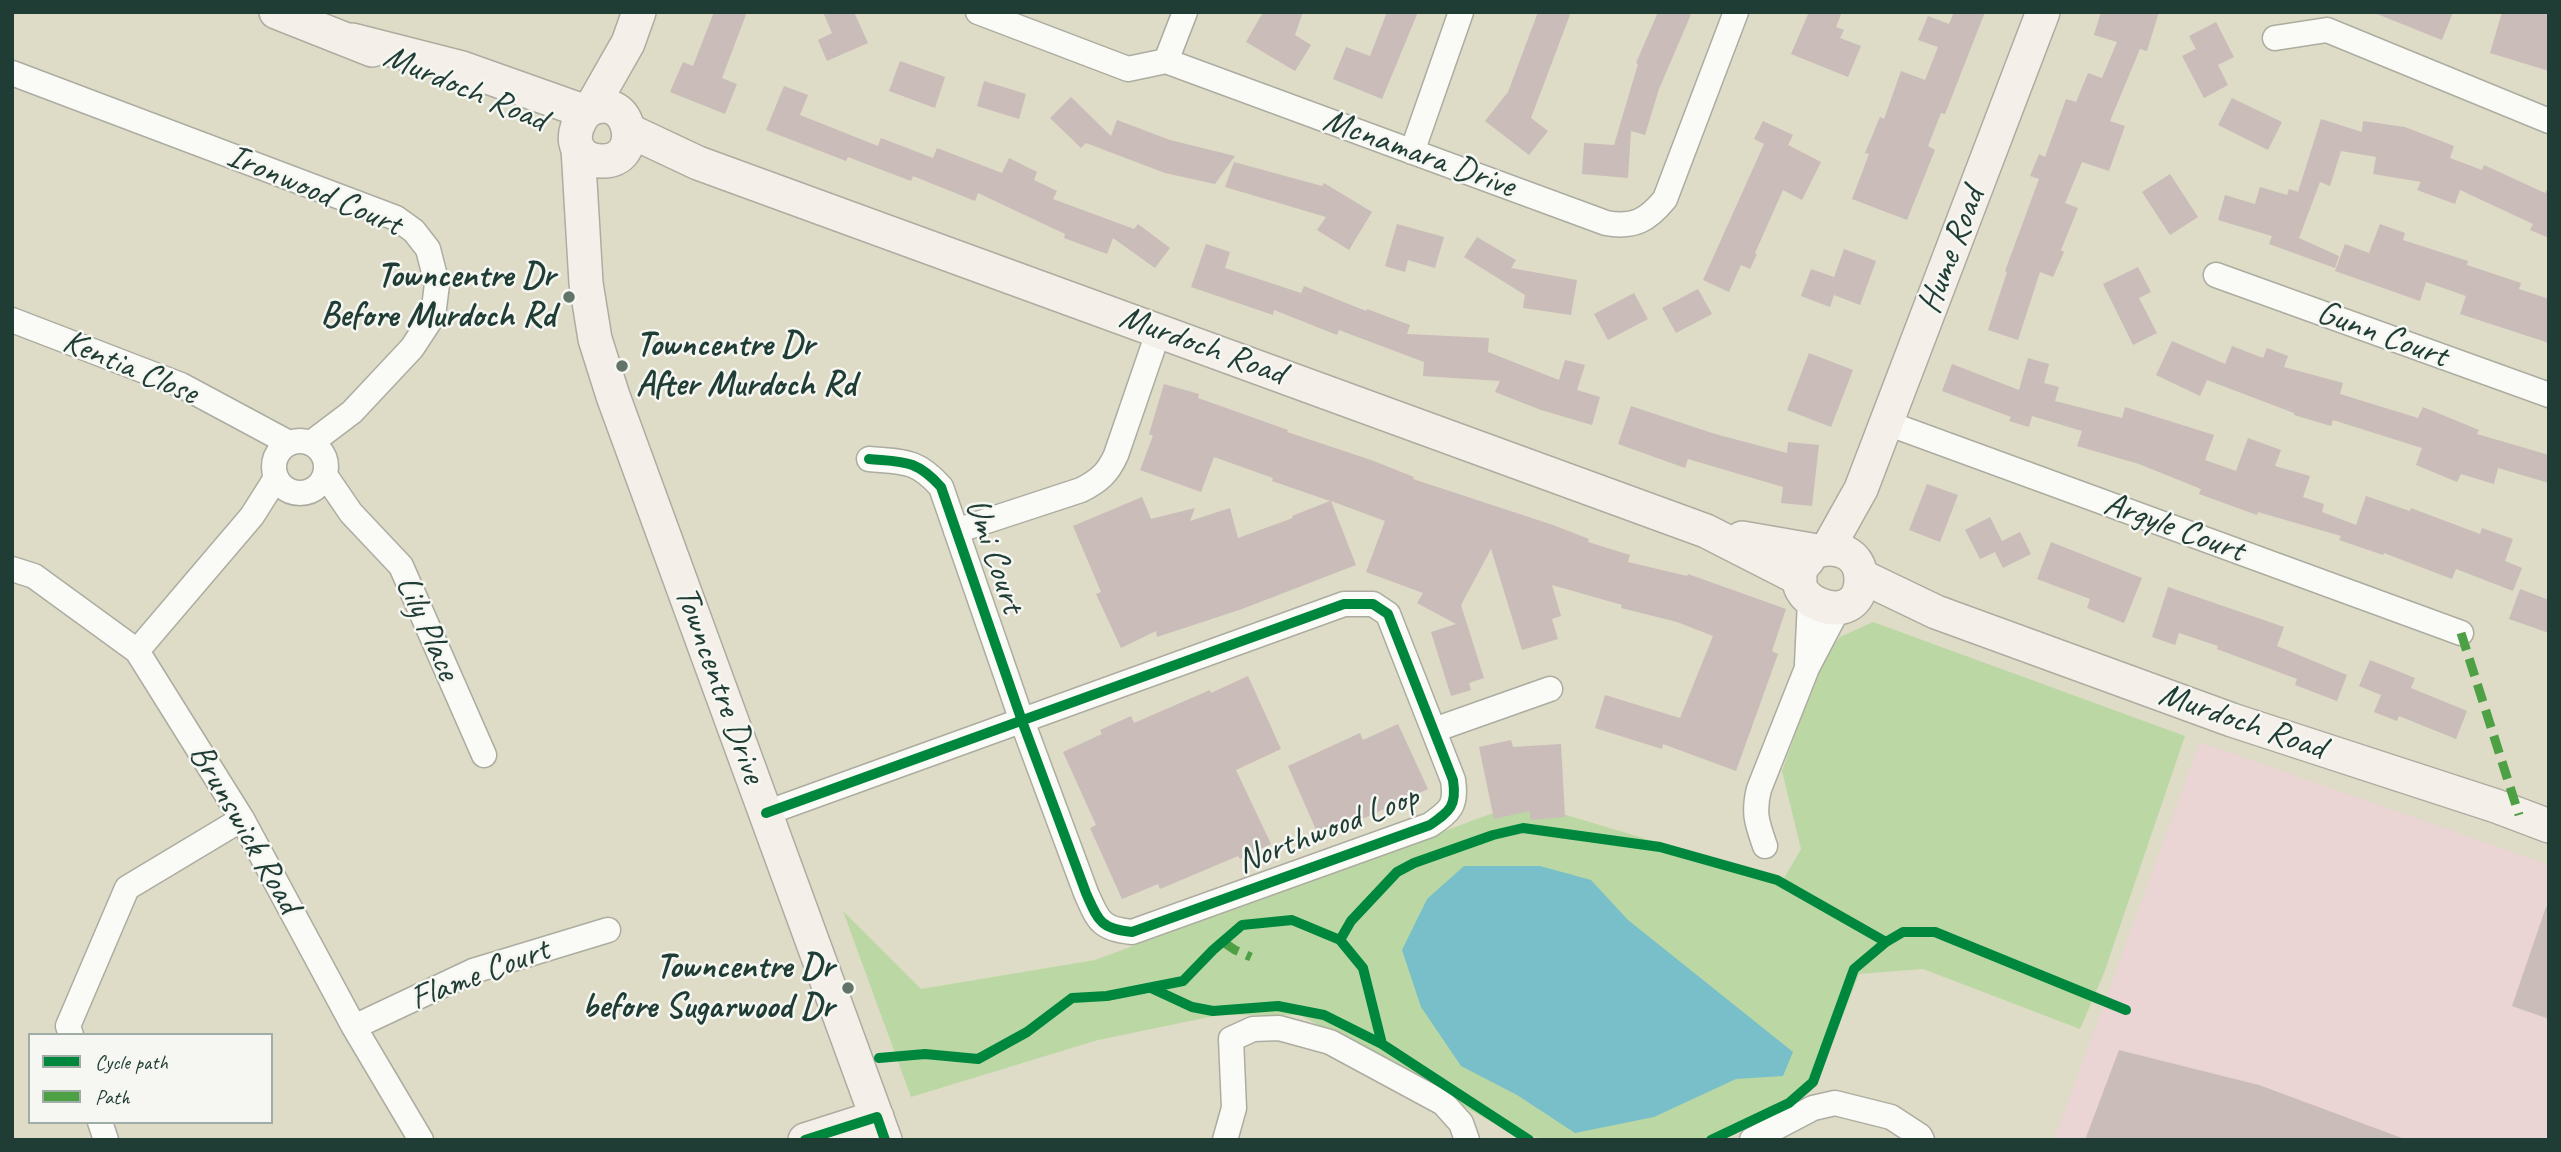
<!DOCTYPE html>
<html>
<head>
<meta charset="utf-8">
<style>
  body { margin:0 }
  #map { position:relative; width:2561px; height:1152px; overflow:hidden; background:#dedbc7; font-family:Caveat,sans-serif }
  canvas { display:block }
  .frame { position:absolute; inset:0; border:14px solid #1f3d34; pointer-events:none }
  .legend { position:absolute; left:28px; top:1033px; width:245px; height:91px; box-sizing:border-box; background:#f6f6f2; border:2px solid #a0aca6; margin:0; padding:9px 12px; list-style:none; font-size:21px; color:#1f3d34 }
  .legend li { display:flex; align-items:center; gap:14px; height:35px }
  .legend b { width:35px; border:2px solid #a0aca6 }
</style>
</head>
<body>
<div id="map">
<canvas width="2561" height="1152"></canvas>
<div class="frame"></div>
<ul class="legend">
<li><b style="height:9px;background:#00873e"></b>Cycle path</li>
<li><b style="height:9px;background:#4da043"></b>Path</li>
</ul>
</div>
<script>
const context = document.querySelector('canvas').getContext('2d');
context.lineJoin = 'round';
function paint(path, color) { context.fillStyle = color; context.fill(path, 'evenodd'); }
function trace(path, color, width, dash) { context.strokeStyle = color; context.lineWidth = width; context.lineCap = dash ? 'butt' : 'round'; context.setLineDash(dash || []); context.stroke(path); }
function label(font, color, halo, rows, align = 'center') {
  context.font = font + ' Caveat,sans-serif'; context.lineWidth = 5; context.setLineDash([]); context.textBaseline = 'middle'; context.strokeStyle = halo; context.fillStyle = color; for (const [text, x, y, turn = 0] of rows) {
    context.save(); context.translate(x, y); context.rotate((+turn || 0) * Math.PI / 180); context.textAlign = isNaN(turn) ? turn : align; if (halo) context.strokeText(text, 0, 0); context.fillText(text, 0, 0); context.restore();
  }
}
const built = new Path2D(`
  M2200,742L2549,865V1140H2054Z`);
const green = new Path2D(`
  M1873,622L2185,736L2104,973L2080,1029L1923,969L1859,974L1816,1085L1703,1140H1548L1506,1130L1300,1015H1219L1098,1040L911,1097L843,911L921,989L1095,960L1523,802L1783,880L1801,849L1782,771L1821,663L1840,637Z`);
const water = new Path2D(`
  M1464,866H1540L1591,880L1628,920L1793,1052L1783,1076L1736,1079L1654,1117L1575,1133L1517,1095L1461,1066L1421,1007L1402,950L1427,899Z`);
const building = new Path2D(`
  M714,12H747L722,78L737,84L725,114L670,92L683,62L693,66Z
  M823,12H854L868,43L827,61L818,40L832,33Z
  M1263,12H1303L1295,35L1311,45L1295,71L1246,42Z
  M1387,12H1418L1382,99L1333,79L1346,47L1370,56Z
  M1538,12H1571L1531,118L1548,131L1529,155L1485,121L1508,92Z
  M1658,12H1692L1659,89L1645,135L1631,131L1628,178L1582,174L1584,143L1614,145L1638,64L1636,63Z
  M1809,12H1842L1836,27L1844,30L1840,38L1861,46L1848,77L1791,54Z
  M1954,12H1985L1945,114L1941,113L1928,146L1935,150L1907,220L1852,199L1869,154L1865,153L1880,117L1884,119L1901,71L1925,80L1938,47L1918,40L1928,16L1949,24Z
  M2101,12H2159L2147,51L2140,49L2110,121L2125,126L2109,171L2082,162L2065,203L2078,208L2061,250L2064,252L2053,277L2040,272L2018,340L1988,330L2007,272L2005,271L2039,179L2030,176L2039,154L2045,157L2066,99L2076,102L2088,73L2102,78L2117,42L2094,35Z
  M2372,12H2453L2442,40Z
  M2502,12H2549V71L2490,53Z
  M2216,22L2234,57L2218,65L2228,85L2204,98L2182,56L2196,49L2189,36Z
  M900,61L945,77L935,108L889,91Z
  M984,81L1026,94L1019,119L977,106Z
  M784,86L808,95L800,115L878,146L881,138L933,158L937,148L1002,173L1009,158L1037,172L1034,180L1057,191L1053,199L1134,229L1138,224L1170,248L1155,268L1113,238L1107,254L1064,238L1065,234L978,193L975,201L913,176L911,181L848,157L846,161L766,130Z
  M1071,97L1111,136L1117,120L1170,140L1235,156L1215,184L1165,173L1086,143L1081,148L1050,118Z
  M2232,98L2282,122L2268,150L2218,125Z
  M2321,119L2362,132L2363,121L2405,127L2454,146L2450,158L2482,170L2484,165L2545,193L2549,186V238L2530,230L2533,224L2460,190L2455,204L2417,190L2421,182L2373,174L2376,157L2341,151L2330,186L2320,182L2299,238L2339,256L2335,268L2269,244L2272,236L2218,220L2225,195L2255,204L2260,187L2287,195L2289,189L2298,192Z
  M1763,121L1793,135L1788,145L1821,162L1802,200L1783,190L1755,253L1757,254L1750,269L1741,265L1729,292L1703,280L1764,144L1754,139Z
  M1234,162L1322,186L1324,183L1372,212L1349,250L1317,230L1326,217L1225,187Z
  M2170,174L2198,217L2170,235L2142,192Z
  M1397,224L1444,237L1435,268L1408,260L1405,272L1385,266Z
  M2380,224L2405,233L2403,240L2468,261L2467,265L2521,283L2519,289L2549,299V343L2460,314L2466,296L2426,282L2420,301L2335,271L2345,244L2369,253Z
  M1477,237L1516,260L1511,268L1577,280L1571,315L1523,308L1525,295L1464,257Z
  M1206,244L1230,252L1225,268L1301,293L1304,286L1366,311L1367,309L1410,325L1407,334L1489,338L1488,352L1559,380L1565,360L1585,365L1577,390L1600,397L1592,425L1541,410L1495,392L1500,381L1423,376L1424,362L1339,330L1337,335L1274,310L1273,315L1191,287Z
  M1844,249L1876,261L1860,305L1834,295L1830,307L1801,296L1811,269L1834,277Z
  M2138,267L2151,292L2139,298L2157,333L2133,345L2103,284Z
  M1698,289L1712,314L1676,333L1662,308Z
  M1634,293L1648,319L1608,340L1594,314Z
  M2172,341L2225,364L2232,346L2263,358L2267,348L2288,356L2284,367L2343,383L2340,394L2418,418L2423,407L2479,430L2477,434L2549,455V483L2498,468L2494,484L2461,474L2457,482L2416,465L2422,448L2333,420L2331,426L2294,415V413L2207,380L2200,396L2156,375Z
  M1809,353L1853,370L1831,427L1787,410Z
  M2028,358L2049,364L2044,383L2059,387L2055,401L2122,418L2125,407L2214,435L2205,460L2236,471L2248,438L2281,450L2275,466L2310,476L2303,497L2324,504L2322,512L2356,525L2366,496L2410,511L2411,508L2480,534L2482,528L2513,539L2505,561L2522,568L2513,591L2456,569L2452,579L2384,553L2383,555L2339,540L2341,536L2258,512L2257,515L2199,494L2201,489L2139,464L2077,446L2082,431L2032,416L2029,427L2009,421L2011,417L1942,391L1952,364L2019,390Z
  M1164,384L1199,394L1198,398L1288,430L1287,432L1371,460L1414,477L1413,479L1553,525L1589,539L1588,542L1630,555L1628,562L1687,576L1688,574L1786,609L1772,651L1778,654L1736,771L1663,744L1662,749L1595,728L1605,695L1680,718L1713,636L1677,622L1621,608L1622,605L1552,585L1561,616L1552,619L1558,639L1522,650L1491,549L1461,605L1484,678L1469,683L1471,690L1451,696L1431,632L1456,624L1417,603L1423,593L1366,572L1385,521L1331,501L1356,565L1242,609L1157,637L1156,631L1121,648L1096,594L1101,592L1073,526L1142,497L1151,519L1195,508L1190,521L1230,508L1238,538L1293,518L1292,516L1330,501L1272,481L1273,478L1214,457L1201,492L1140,470L1153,436L1149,434Z
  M1631,406L1715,434L1787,453L1788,442L1819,445L1812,506L1781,503L1783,487L1688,459L1685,468L1618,444Z
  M1927,484L1958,495L1940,542L1909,530Z
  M1990,517L2002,541L2020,532L2031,554L2003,568L1995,552L1980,559L1965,530Z
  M2051,542L2142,578L2124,623L2087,608L2090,599L2037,579Z
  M2168,587L2284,627L2277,646L2347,675L2337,701L2295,685L2297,679L2217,649L2218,646L2179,633L2175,645L2152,637Z
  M2520,589L2549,600V633L2509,619Z
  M2370,660L2415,678L2411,688L2467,711L2456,739L2399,716L2397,721L2374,712L2381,695L2359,686Z
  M1248,676L1281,749L1236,770L1271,844L1240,859L1238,856L1160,889L1158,884L1122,899L1090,828L1096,825L1063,752L1102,734L1100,730L1131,716L1134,723L1210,690L1211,693Z
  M1398,724L1428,789L1360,820L1357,814L1317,832L1288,766L1360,733L1363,740Z
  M1511,740L1513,747L1561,744L1565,817L1530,820V811L1494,819L1479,747Z
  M2546,907L2549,908V1019L2512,1006Z
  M2119,1050L2259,1085L2402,1138L2401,1140H2085Z`);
const street = new Path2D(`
  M978,12L1128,69L1166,61L1606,223C1634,228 1648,220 1665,199L1736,12
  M2275,38L2327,30L2549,121
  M1166,61L1185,12
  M12,73L396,218L414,231L428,249L437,284L433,316L412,348L352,412L311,443
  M1412,152L1461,12
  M2216,275L2549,395
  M12,320L181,385L289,443
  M1887,423L2461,633
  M274 467a26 26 0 1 1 52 0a26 26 0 1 1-52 0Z
  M325,475L351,513L401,566L484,755
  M956,531L1081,490C1099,481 1108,473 1116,455L1159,330
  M12,569L34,576L137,651L242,819L354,1027L421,1140
  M137,651L252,516L276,478
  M1807,664L1810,601
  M1434,730L1550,689
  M766,813L1344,604H1373L1388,614L1453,780C1457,806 1450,811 1430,825L1132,932C1100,929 1098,920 1086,893L1022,721L941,487C916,459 903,462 869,459
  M1765,846C1757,823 1753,813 1759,789L1807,668L1839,607
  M354,1027L473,971L608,930
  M71,1035L68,1026L127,888L242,819
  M100,1122L106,1140
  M1225,1140L1234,1108L1231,1039L1253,1029L1279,1028L1330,1042L1443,1103L1461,1123L1467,1140
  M1752,1140L1813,1108L1835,1103L1891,1117L1920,1136L1922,1140`);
const secondary = new Path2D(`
  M276,12L372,50
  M352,40L462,68L586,112C630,84 648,164 600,161C570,159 570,130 586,112
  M591,108L628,43L639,12
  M630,131L698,163L1706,531L1800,579
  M578,148L586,283L595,339L613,396L885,1140
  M1742,538L1817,551C1837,545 1860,553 1861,578C1862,636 1770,598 1808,560
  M1828,548L1861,489L2043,12
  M1861,576L1936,612L2232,720L2496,806L2549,826
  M805,1140L877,1117`);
const quiet = new Path2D(`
  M2461,633L2519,815
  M1223,942L1235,950L1251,957`);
const cycleway = new Path2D(`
  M766,813L1344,604H1373L1388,614L1453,780C1457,806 1450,811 1430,825L1132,932C1100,929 1098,920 1086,893L1022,721L941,487C916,459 903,462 869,459
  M1340,940L1351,921L1397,872L1414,863L1493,835L1523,828L1660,847L1777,880L1886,942
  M1151,988L1192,1007L1213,1011L1278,1006L1324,1015L1382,1044
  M879,1058L925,1054L978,1059L1027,1032L1072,998L1107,996L1183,981L1213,950L1242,925L1292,920L1340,940L1363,968L1382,1044L1529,1140
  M805,1140L877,1117L885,1140
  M1711,1140L1789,1103L1813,1082L1854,969L1886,942L1903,932H1935L2126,1010`);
const markers = [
  [569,297,7,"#627467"],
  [622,366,7,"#627467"],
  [848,988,7,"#627467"]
];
const streetNames = [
  ["Murdoch Road",465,89,23],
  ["Mcnamara Drive",1419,154,20],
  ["Ironwood Court",314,191,23],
  ["Hume Road",1952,251,-69],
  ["Gunn Court",2382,335,20],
  ["Murdoch Road",1202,346,20],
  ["Kentia Close",130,368,23],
  ["Argyle Court",2174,528,20],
  ["Umi Court",994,556,71],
  ["Lily Place",427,628,66],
  ["Towncentre Drive",719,685,70],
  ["Murdoch Road",2242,722,19],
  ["Brunswick Road",244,829,60],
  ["Northwood Loop",1328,830,-21],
  ["Flame Court",480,975,-21]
];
const poiNames = [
  ["Towncentre Dr",555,277],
  ["Before Murdoch Rd",555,317],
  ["Towncentre Dr",636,346,"left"],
  ["After Murdoch Rd",636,386,"left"],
  ["Towncentre Dr",834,968],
  ["before Sugarwood Dr",834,1008]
];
paint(built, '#ead4d4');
paint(green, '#bbd8a4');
paint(water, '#78bfca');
paint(building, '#cabcb9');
trace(street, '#acada0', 27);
trace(secondary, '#acada0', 36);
trace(street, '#fafaf7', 24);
trace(secondary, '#f4f0e9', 33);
trace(quiet, '#4da043', 9, [18, 9]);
trace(cycleway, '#00873e', 10);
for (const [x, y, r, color] of markers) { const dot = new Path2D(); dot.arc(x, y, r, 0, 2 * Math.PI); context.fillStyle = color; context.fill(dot); trace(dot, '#f6f6f2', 2.5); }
label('35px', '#1f3d34', '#f6f6f2', streetNames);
label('bold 35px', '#1f3d34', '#f6f6f2', poiNames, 'right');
</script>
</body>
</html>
